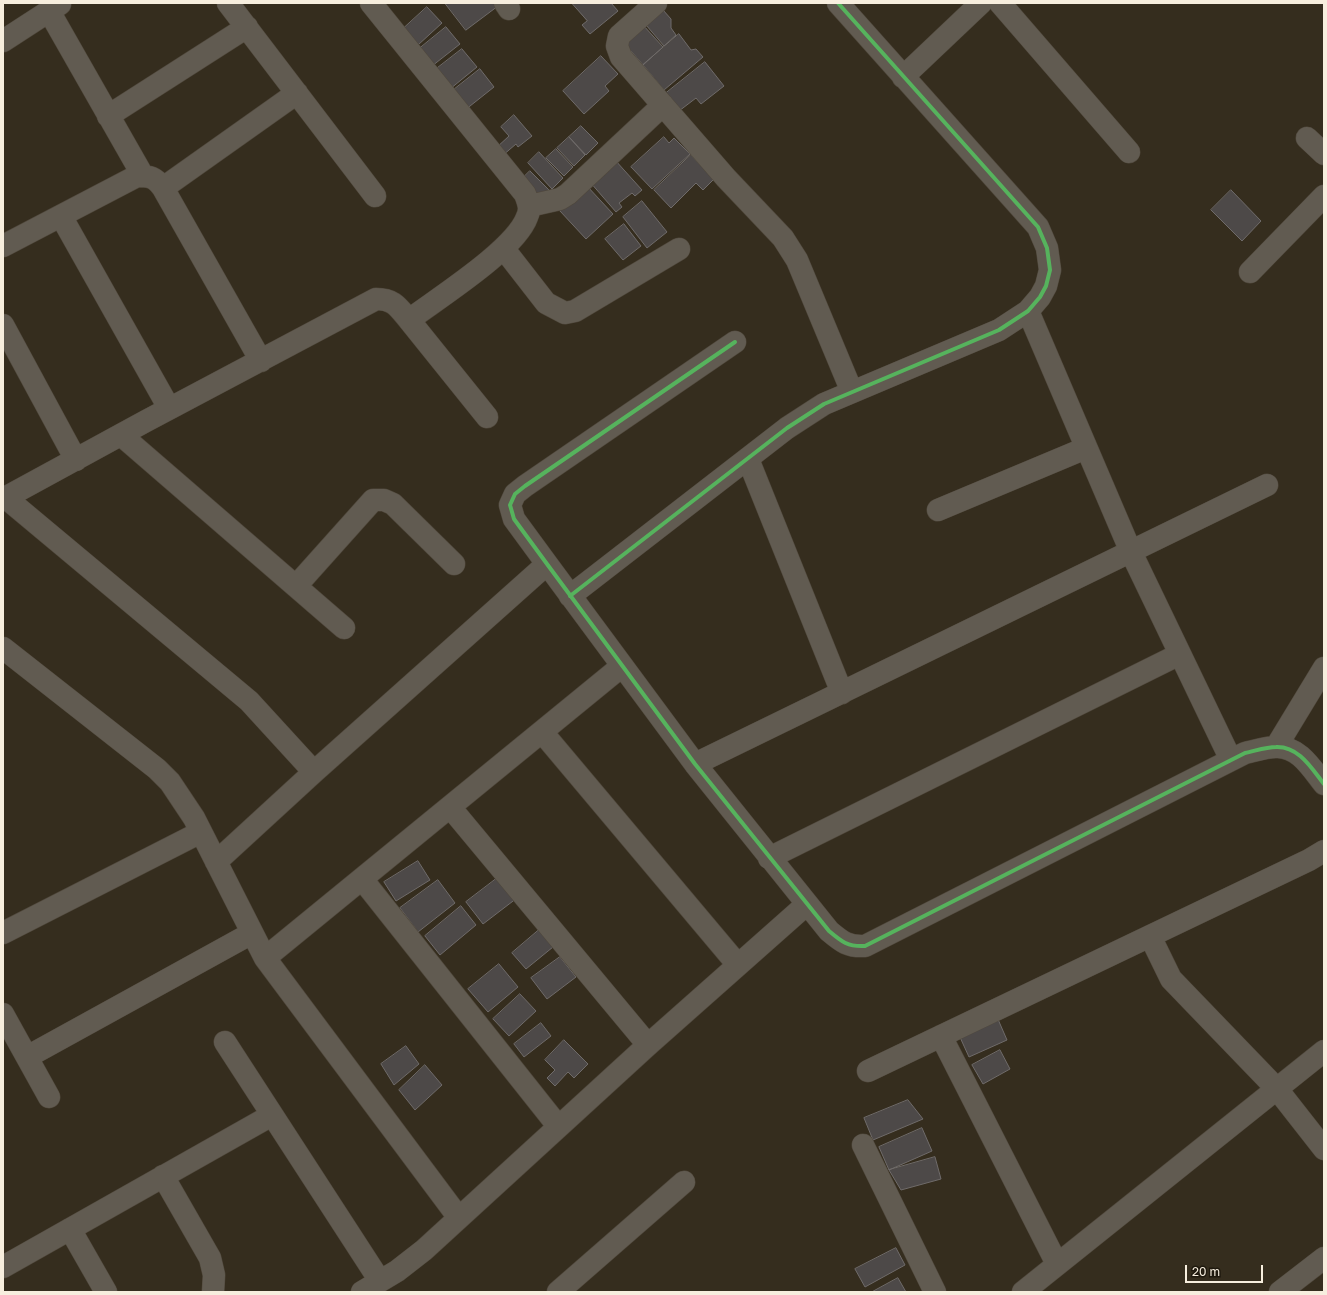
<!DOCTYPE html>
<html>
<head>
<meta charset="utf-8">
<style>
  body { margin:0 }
  #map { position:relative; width:1327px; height:1295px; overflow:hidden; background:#352d1e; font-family:"Golos Text",sans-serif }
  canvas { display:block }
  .frame { position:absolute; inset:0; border:4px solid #f7eede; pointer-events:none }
  .scale { position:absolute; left:1185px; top:1265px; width:78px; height:18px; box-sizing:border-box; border:2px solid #f7eede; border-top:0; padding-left:5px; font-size:12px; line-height:14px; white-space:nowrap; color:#f7eede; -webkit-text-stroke:3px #1f190e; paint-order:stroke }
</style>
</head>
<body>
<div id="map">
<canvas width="1327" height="1295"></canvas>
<div class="frame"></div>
<div class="scale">20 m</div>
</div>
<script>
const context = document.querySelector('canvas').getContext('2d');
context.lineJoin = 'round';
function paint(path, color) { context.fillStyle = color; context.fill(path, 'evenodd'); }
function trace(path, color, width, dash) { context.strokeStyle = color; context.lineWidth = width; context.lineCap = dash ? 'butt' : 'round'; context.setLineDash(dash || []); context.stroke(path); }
const building = new Path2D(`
  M445,3H496L498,6L466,30Z
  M572,3H611L618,11L590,34L582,25L587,21Z
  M427,7L442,23L418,45L403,29Z
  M663,10L671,19V28L676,35L664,46L646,25Z
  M643,25L663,47L643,65L624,43Z
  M446,27L460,44L432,66L419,49Z
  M679,34L691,50L696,49L703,57L664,90L643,65Z
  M462,49L477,67L450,89L435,70Z
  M601,56L618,74L605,86L609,91L584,114L563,91Z
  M705,62L724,86L701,104L696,98L679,111L665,94Z
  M480,69L494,87L465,110L451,92Z
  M514,115L532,136L518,147L516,144L502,156L496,148L509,136L501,127Z
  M581,126L598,143L586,155L569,137Z
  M569,137L585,155L574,166L557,148Z
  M664,137L669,143L674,138L690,154L652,189L631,167Z
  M556,149L573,167L564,176L546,158Z
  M539,152L563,178L552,189L528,163Z
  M691,155L714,179L703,190L696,183L671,208L654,190Z
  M615,160L642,190L635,196L632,193L619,203L622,207L616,212L590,182Z
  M530,171L549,190L539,200L520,181Z
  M587,186L613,214L586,239L560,211Z
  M1231,190L1261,221L1242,241L1211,210Z
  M642,201L667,232L647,248L623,217Z
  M624,224L641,246L623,260L605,239Z
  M418,861L430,880L396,901L384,882Z
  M500,876L517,898L483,924L466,902Z
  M438,880L455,903L418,932L400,908Z
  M461,906L476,925L440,955L425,936Z
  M539,930L553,947L526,969L512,953Z
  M560,957L576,977L547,999L531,978Z
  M499,964L518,987L488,1012L468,989Z
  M520,994L536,1011L509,1036L493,1019Z
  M997,1017L1007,1040L969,1057L959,1035Z
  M541,1023L551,1036L524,1057L514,1044Z
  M564,1040L588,1064L574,1078L568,1072L555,1086L547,1078L555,1070L545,1060Z
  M406,1046L419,1064L394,1085L381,1064Z
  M1000,1050L1010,1069L983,1084L972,1065Z
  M425,1065L442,1085L415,1110L399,1090Z
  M908,1100L923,1119L873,1140L864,1118Z
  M922,1128L932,1151L889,1170L879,1147Z
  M935,1157L941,1179L901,1190L889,1170Z
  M896,1248L905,1265L865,1287L855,1269Z
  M898,1278L906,1292H872Z`);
const minor = new Path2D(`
  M228,3L375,196
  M505,3L509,9
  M656,3L619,36L617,46L621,57L726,178L783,238L797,260L852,392
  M1000,3L1129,152
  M49,11L143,176
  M3,41L60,4
  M903,77L981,3
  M108,116L247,27
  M1307,138L1324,154
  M163,188L297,93
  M529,206L560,199L568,194L663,105
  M61,216L169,408
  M3,246L137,176C150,176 155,177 163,188L261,361
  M504,249L546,303L565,313L575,311L679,249
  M1250,272L1324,196
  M1028,311L1131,552L1231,760
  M409,320L487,417
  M3,325L76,460
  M735,342L525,486L515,494L510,505L514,519L547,564L695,764L829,931C842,942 848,947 865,946L1245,753C1255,751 1266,747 1276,747C1299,746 1312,769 1324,784
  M121,435L344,628
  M748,459L842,693
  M6,498L249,701L314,772
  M3,499L146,421L376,299C394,299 398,307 409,320C438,298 515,250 527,217C531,209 528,202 525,194L371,3
  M938,510L1086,448
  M296,586L373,500H384L393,504L454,564
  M570,596L787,428L824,404L999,330L1028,311L1040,297L1046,286L1050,270L1047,248L1038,227L838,3
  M3,648L157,769L170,782L194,818L265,958L459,1218
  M542,732L738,965
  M1276,747L1324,668
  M695,764L1267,485
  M450,807L648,1045
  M769,858L1180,654
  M216,862L314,772L547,564
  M362,879L558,1126
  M3,933L201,832
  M1150,936L1171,979L1277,1089L1324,1149
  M265,958L622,666
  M3,1014L49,1097
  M941,1036L1057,1264
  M225,1042L380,1281
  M27,1057L252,933
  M868,1071L1309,860L1324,851
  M863,1145L935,1292
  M163,1176L210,1258L214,1275L213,1292
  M70,1229L106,1292
  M3,1267L272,1115
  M362,1292L397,1271L424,1250L648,1045L807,904
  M558,1292L684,1182
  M1023,1292L1324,1051
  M1280,1292L1324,1258`);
const cycleway = new Path2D(`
  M735,342L525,486L515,494L510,505L514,519L547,564L695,764L829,931C842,942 848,947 865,946L1245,753C1255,751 1266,747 1276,747C1299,746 1312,769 1324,784
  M570,596L787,428L824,404L999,330L1028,311L1040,297L1046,286L1050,270L1047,248L1038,227L838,3`);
paint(building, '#4d4948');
trace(building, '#6f6b6a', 1);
trace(minor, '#50483c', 23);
trace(minor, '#615b51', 22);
trace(cycleway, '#56b35d', 4);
</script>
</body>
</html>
